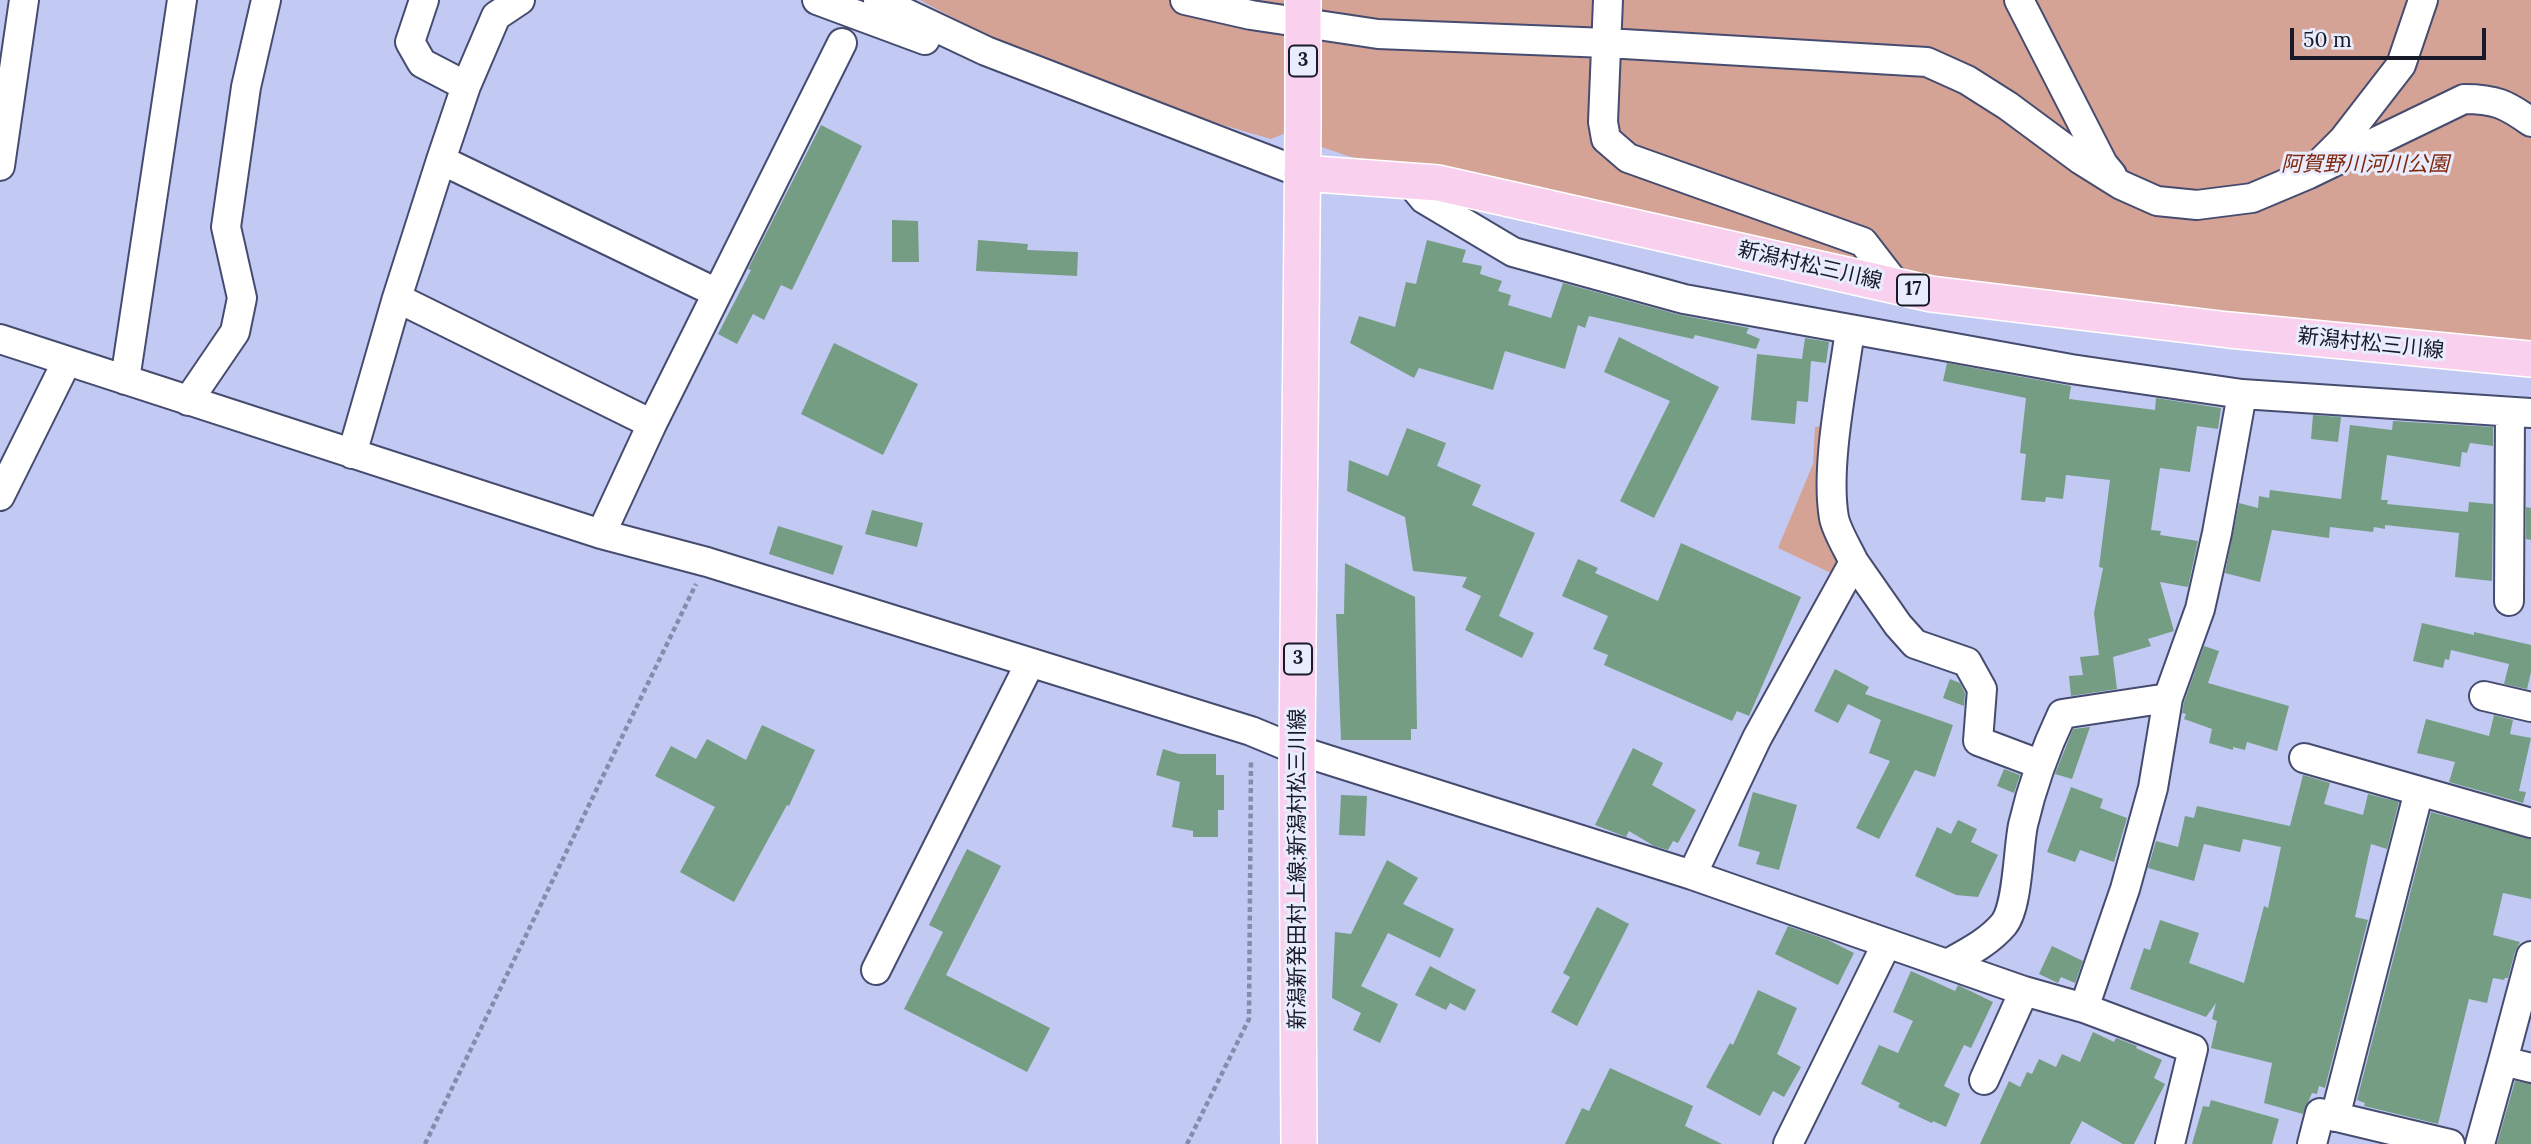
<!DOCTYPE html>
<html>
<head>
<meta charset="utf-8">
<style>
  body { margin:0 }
  #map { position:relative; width:2531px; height:1144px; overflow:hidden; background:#c2caf3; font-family:Lora,serif }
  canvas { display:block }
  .scale { position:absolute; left:2290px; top:28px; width:196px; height:32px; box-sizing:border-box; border:4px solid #181a29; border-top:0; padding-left:9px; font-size:21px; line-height:24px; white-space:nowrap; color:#181a29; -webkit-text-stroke:5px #e8ecfd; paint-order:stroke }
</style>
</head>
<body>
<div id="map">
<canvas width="2531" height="1144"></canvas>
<div class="scale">50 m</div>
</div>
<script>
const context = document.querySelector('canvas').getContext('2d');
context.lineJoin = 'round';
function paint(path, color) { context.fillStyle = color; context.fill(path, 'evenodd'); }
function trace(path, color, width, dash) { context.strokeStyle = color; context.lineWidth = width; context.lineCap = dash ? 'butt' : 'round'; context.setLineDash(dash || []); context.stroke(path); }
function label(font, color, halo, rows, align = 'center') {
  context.font = font + ' Lora,"Noto Sans JP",serif'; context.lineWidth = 6; context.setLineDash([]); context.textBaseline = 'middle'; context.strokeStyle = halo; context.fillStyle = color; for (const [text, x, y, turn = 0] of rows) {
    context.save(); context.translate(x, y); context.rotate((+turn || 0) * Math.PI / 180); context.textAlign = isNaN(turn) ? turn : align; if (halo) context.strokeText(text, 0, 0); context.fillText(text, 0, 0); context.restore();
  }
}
const green = new Path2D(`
  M920,0H2531V348L1923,278L1444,173L1351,157L1283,134L1271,139C1151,105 1030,61 920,0Z
  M1827,425L1839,559L1831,573L1778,548L1813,464L1815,427Z`);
const building = new Path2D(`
  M821,125L862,146L792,290L781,285L764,320L753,314L737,344L718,334L751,270L748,269Z
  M892,220L918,221L919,262H892Z
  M978,240L1028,244L1027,250L1078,252L1077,276L976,271Z
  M1427,240L1466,250L1462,262L1482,266L1480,274L1502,281L1498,291L1511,295L1508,305L1551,318L1563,283L1680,315L1749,328L1746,333L1760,339L1756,349L1695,335L1693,339L1589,316L1585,328L1578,325L1565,369L1505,351L1493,390L1419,368L1414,378L1350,343L1359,316L1395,327L1406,282L1416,284Z
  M1619,337L1719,387L1654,518L1620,501L1670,401L1604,372Z
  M1805,338L1829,342L1826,363L1811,361L1808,402L1797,401L1795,424L1751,420L1757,354L1802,359Z
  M834,343L918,384L883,455L801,414Z
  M1947,363L2071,386L2069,399L2155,410L2156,398L2221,408L2218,429L2197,426L2190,472L2160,468L2151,530L2161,531L2160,535L2198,541L2188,587L2160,582L2174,631L2148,639L2151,646L2113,657L2117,689L2071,696L2069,676L2083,675L2080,657L2099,655L2094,613L2103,568L2099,567L2110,480L2066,475L2063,499L2046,497L2045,502L2021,500L2026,454L2020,453L2026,398L1943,381Z
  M2313,415L2341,417L2338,442L2311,439Z
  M2393,421L2493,427V446L2470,443L2467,453L2462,452L2460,467L2387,455L2381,500H2388L2387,504L2468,512L2469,502L2493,504L2492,581L2455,577L2459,533L2385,525V529L2374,527L2373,532L2330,527L2329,538L2272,530L2260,582L2225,573L2239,503L2258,508L2259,496L2269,498L2270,490L2341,499L2350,425L2392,430Z
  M1407,428L1446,443L1437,466L1481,485L1472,505L1535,533L1499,616L1534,633L1522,658L1465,630L1481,596L1462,587L1467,577L1413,571L1405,517L1347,491L1349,460L1388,476Z
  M2526,507L2531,508V540L2526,539Z
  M872,510L923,523L917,547L865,534Z
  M778,526L843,546L833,575L769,554Z
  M1681,543L1801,597L1749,716L1737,711L1732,721L1604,665L1608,655L1593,649L1608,616L1562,596L1578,559L1598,568L1595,573L1658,601Z
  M1345,563L1415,597L1417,729H1411V740H1341L1336,614H1344Z
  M2422,623L2474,635V632L2531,645V672L2527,689L2504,684L2509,664L2451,650L2449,660L2445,659L2443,668L2413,661Z
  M2204,646L2219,651L2208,683L2289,706L2277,751L2247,742L2245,750L2233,747V750L2209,743L2212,729L2184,719L2186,714L2182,713L2184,702Z
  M1835,669L1869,687L1865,694L1953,725L1935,777L1915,770L1879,839L1856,828L1890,761L1869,753L1881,720L1848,704L1838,723L1814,711Z
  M1950,679L1960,683L1965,693L1964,706L1943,698Z
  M2494,715L2513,720L2510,734L2531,738L2519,791L2526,792L2523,803L2449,782L2455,762L2417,753L2426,719L2489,736Z
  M762,725L815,750L789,806L787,805L734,902L680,872L715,807L655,776L671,746L696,759L707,739L746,760Z
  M2090,727L2072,779L2055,774L2073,729Z
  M1633,748L1663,763L1652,785L1696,810L1678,843L1673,841L1668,850L1654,846L1629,831L1626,837L1595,825Z
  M1163,749L1179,754H1216V775H1224V810H1218V837H1193V831L1172,827L1180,782L1156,775Z
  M2004,769L2020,775L2014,793L1997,786Z
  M2303,775L2330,783L2324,804L2363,815L2368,794L2399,802L2387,849L2371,844L2355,917L2368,920L2325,1088L2319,1086L2317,1094L2312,1093L2303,1114L2264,1103L2272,1063L2211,1048L2217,1021L2212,1019L2216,1003L2206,1017L2130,989L2144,948L2150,950L2160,920L2199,933L2189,963L2244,983L2264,906L2268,908L2281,847L2243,839L2240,852L2204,844L2194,881L2148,868L2156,841L2178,847L2185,816L2194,818L2197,806L2290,826Z
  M2071,787L2103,799L2100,808L2127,818L2114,862L2080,850L2075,862L2047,852Z
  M1753,792L1797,805L1779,870L1756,864L1760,852L1738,846Z
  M1341,795L1367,796L1365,836L1339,835Z
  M2431,812L2531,839V899L2503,893L2493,935L2520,942L2515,952L2508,978H2505L2504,980L2493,978L2487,1003L2469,999L2438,1124L2364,1106L2365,1103L2357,1100Z
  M1958,820L1977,829L1971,842L1998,855L1978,897L1956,895L1915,876L1937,827L1951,834Z
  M967,849L1001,866L946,975L1050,1028L1027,1072L904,1009L943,932L929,925Z
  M1387,860L1418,878L1403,904L1454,929L1440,958L1388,933L1361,986L1398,1004L1380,1043L1353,1030L1361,1013L1332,998L1335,932L1351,934Z
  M1597,907L1629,924L1577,1026L1551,1012L1570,977L1563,973Z
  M1788,926L1828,940L1854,953L1838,985L1775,954Z
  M2052,946L2083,961L2075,983L2061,977L2058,983L2039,974Z
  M1430,966L1476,990L1465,1011L1450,1003L1446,1010L1415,995Z
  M1911,971L1955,991L1958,985L1962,987L1993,1002L1971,1048L1964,1045L1944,1086L1960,1094L1946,1127L1933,1121L1932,1123L1898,1107L1900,1103L1861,1084L1879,1045L1898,1053L1913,1021L1893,1012Z
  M1758,990L1797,1008L1777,1054L1801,1067L1784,1097L1773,1091L1760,1116L1706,1087L1730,1043L1733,1045Z
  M2093,1032L2114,1042L2116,1038L2137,1046L2136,1048L2162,1060L2154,1078L2165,1084L2134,1144H2123L2082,1121L2070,1144H1980L2009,1081L2020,1087L2027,1072L2032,1074L2039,1059L2056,1067L2062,1054L2080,1062Z
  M1610,1068L1693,1106L1685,1126L1722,1144H1565L1582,1108L1589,1111Z
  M2515,1081L2531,1084V1144H2497Z
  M2211,1100L2279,1119L2272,1144H2192L2203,1106L2209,1107Z`);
const path = new Path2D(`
  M425,1144L696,584
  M1187,1144L1249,1019L1251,760`);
const minor = new Path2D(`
  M424,0L410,42L422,63L466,86L441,160
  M817,0L925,40
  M878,0L986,51L1302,173
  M1185,0L1251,15L1378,34L1607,43L1927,62L1967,80L2008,106L2081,160L2121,185L2157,201L2197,205L2252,198L2309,174L2464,99C2495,99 2506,104 2531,122
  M1608,0L1603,122L1606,139L1628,158L1863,242L1897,286
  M2019,0L2103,164L2112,175
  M466,86L496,16L520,0
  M2322,161L2343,140L2401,65L2423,0
  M0,166L24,0
  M1409,181L1424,199L1513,252L1684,299L2071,369L2242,394L2531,413
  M397,298L652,424
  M0,339L601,534L707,562L1251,731L1297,750L1692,875L2024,991L2084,1008L2193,1049L2170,1144
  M125,380L182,0
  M188,401L235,332L242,298L226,227L246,87L266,0
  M352,454L397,298L441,160L717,293
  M0,496L67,361
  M601,534L652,424L842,43
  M1854,562L1898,625L1915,644L1967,662L1982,689L1978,741L2039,764
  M2509,601L2510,412
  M2484,696L2531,707
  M2304,758L2531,823
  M1692,875L1757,738L1854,562C1848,549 1837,532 1834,518C1825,466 1843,383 1850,330
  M1947,964C1967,953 1989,942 2004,924C2018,906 2018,849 2023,825C2032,786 2045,750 2062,714L2168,698
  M876,970L1030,663
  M2084,1008L2125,889L2153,788L2168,698L2200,609L2217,533L2242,394
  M2503,1061L2531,956
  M1984,1080L2024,991
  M2335,1117L2419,791
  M1788,1144L1887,943
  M2312,1144L2320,1113L2450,1144
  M2480,1144L2503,1061L2531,1068`);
const major = new Path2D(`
  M1302,173L1438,183L1931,294L2229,330L2531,359
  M1299,1144L1297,750L1303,122`);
const majorBridge = new Path2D(`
  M1303,122V0`);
const shields = [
  [1303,61,28],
  [1913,290,32],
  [1298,659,28]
];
const shieldNames = [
  ["3",1303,61],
  ["17",1913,290],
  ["3",1298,659]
];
const parkNames = [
  ["阿賀野川河川公園",2365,165]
];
const streetNames = [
  ["新潟村松三川線",1810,266,13],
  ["新潟村松三川線",2371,344,6],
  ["新潟新発田村上線;新潟村松三川線",1298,869,-90]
];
paint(green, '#d5a395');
paint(building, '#759d83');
trace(minor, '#464c6f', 32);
trace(major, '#fff', 38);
trace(path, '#858bab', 4.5, [5, 3.5]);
trace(minor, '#fff', 28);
trace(major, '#f9d1ef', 35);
trace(majorBridge, '#fff', 38, []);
trace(majorBridge, '#f9d1ef', 35);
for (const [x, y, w] of shields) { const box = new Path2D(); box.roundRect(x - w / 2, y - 15.5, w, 31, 5); context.fillStyle = '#e8ecfd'; context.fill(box); trace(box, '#181a29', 2); }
label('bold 19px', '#181a29', null, shieldNames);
label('italic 21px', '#7f270c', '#e8ecfd', parkNames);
label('21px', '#181a29', '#e8ecfd', streetNames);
</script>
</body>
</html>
